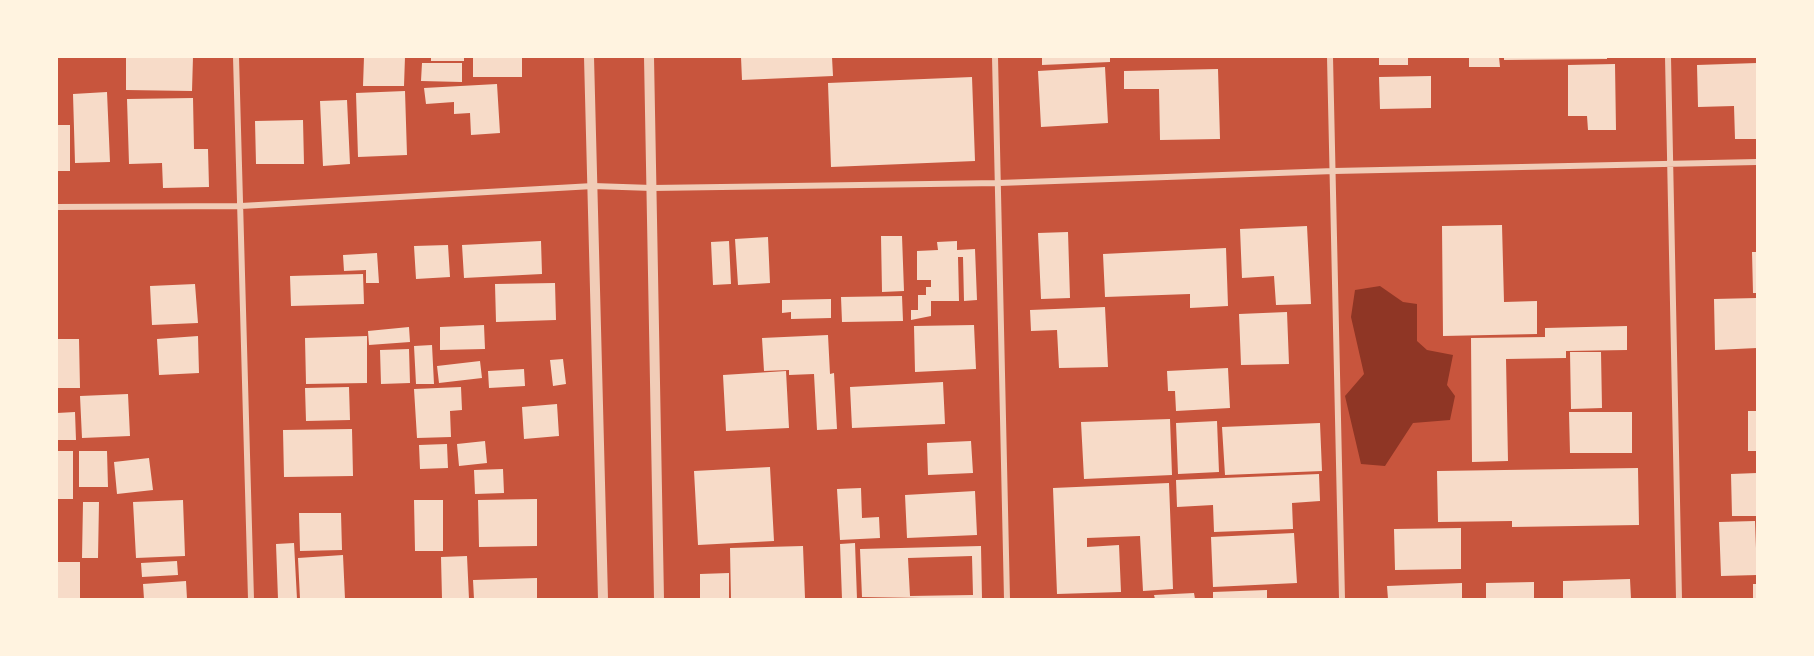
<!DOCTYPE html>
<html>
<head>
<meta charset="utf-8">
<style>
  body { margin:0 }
  #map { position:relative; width:1814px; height:656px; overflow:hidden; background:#c8553d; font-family:Ubuntu,sans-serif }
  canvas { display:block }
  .frame { position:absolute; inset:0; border:58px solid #fff3e0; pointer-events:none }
</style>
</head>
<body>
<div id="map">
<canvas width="1814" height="656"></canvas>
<div class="frame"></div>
</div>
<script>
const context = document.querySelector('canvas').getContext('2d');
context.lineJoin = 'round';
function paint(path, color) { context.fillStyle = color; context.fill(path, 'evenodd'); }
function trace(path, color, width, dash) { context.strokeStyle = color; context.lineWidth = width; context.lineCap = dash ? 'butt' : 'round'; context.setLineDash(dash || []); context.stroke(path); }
const water = new Path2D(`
  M1380,286L1403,302L1417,304V341L1427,350L1453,355L1447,385L1455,396L1450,420L1413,423L1385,466L1361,464L1345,396L1364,374L1351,317L1355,290Z`);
const building = new Path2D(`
  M126,57H193L192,91L126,90Z
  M364,57H405L404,86H363Z
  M431,57H464V61H431Z
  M473,57H522V77H473Z
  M741,57H832L833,76L742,80Z
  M1042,57H1110V62L1042,65Z
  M1379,57H1408V65H1379Z
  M1469,57H1499L1500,67H1469Z
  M1504,57H1607V59L1504,60Z
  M422,63H462V82L421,81Z
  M1757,63V139H1735L1734,106L1698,107L1697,65Z
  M1615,64L1616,130H1588L1587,116H1568V65Z
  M1105,67L1108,123L1041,127L1038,71Z
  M1218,69L1220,139L1160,140L1159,89H1124V71Z
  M1431,76V108L1380,109L1379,77Z
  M972,77L975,161L831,167L828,83Z
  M497,84L500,133L471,135L470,113L454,114V102L426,104L424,88Z
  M405,91L407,155L358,157L356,93Z
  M107,92L110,162L75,163L73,94Z
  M193,98L194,149H208L209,187L163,188L162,163L129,164L127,99Z
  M347,100L350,164L323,166L320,101Z
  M303,120L304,164H256L255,121Z
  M57,125H70V171H57Z
  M1502,225L1504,302L1537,301V334L1443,336L1442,226Z
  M1307,226L1311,304L1276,305L1274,276L1242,278L1240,229Z
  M1068,232L1070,298L1041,299L1038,233Z
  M881,236H902L904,291L882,292Z
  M768,237L770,283L738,285L735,239Z
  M541,241L542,274L464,278L462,245Z
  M729,241L731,284L713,285L711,242Z
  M957,241V250L975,249L977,300L964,301L963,257H958L959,301H931V316L911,320V310H918V295H926V287H931V280H917V251L938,250L937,242Z
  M448,245L450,277L416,279L414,246Z
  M1226,248L1228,306L1190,308V294L1105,297L1103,254Z
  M1752,252H1757V293H1753Z
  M377,253L379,283H366V270L344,271L343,255Z
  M363,274L364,304L291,306L290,276Z
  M555,283L556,320L496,322L495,284Z
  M195,284L198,323L152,325L150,286Z
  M902,296L903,321L842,322L841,297Z
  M1757,298V348L1715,350L1714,299Z
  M831,299V318L791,319V312L782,313V300Z
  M1105,307L1108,367L1059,368L1057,330L1031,331L1030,310Z
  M1287,312L1289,364L1241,365L1239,314Z
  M484,325L485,349L440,350V327Z
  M974,325L976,369L915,372L914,326Z
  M1627,326V350L1566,351V358L1506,359L1508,461L1472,462L1471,338L1545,337V328Z
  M409,327L410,342L369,345L368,331Z
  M828,335L830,374L834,373L837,429L817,430L814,374L789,375V370L764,371L762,338Z
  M198,336L199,373L159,375L157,339Z
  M367,336V383L306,384L305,338Z
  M57,339H79L80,388H57Z
  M432,345L434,384H416L414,346Z
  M409,349L410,383L381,384L380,350Z
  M1570,352H1601L1602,408L1571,409Z
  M563,359L566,384L553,386L550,360Z
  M480,361L482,378L439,383L437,366Z
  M1228,368L1230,408L1176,411L1175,391H1168L1167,371Z
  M524,369L525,386L489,388L488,371Z
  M786,371L789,428L726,431L723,375Z
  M943,382L945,424L852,428L850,387Z
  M349,387L350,420L306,421L305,388Z
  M461,387L462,410L450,411L451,437L417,438L414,389Z
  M128,394L130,436L82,438L80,396Z
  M557,404L559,436L524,439L522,407Z
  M1748,411H1757V451H1748Z
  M75,412L76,440H57V413Z
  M1569,412H1632V453H1570Z
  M1170,419L1172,475L1084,479L1081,422Z
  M1217,421L1219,472L1178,474L1176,423Z
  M1320,423L1322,471L1225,475L1222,427Z
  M352,429L353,476L284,477L283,430Z
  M485,441L487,463L459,466L457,444Z
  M971,441L973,473L928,475L927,443Z
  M447,444L448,468L420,469L419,445Z
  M57,451H73V499H57Z
  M79,451H107L108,487H79Z
  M149,458L153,490L117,494L114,462Z
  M770,467L774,541L698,545L694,471Z
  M1638,468L1639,525L1512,527V521L1438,522L1437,471Z
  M503,469L504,493L475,494L474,470Z
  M1757,473V516H1732L1731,474Z
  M1319,474L1320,501L1292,503L1293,529L1214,532L1213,505L1177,507L1176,480Z
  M1169,483L1173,589L1143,591L1140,536L1087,538V547L1119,545L1121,592L1057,594L1053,488Z
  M861,488L862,518L879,517L880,538L840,540L837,489Z
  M975,491L977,535L907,538L905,495Z
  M537,499V546L479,547L478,500Z
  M183,500L185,556L136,558L133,502Z
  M414,500H443V551H415Z
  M83,502H99L98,558H82Z
  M299,513H341L342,550L300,551Z
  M1755,521L1757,575L1721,576L1719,522Z
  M1461,528V569L1395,570L1394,529Z
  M1294,533L1297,583L1213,587L1211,537Z
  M294,543L297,599H278L276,544Z
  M855,543L857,599H842L840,544Z
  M803,546L805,598L731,599L730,548Z
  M981,546L982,599L862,597L860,549ZM972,556L973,595L910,596L908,558Z
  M343,555L345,599H300L298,558Z
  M467,556L469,599H442L441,557Z
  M177,561L178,575L142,577L141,563Z
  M57,562H80V599H57Z
  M729,573V599H700V574Z
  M537,578V599H474L473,580Z
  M1630,579L1631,599H1563V581Z
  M186,581L187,599H144L143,584Z
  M1534,582V599H1486V583Z
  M1462,583V599H1388L1387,586Z
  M1753,584H1757V599H1753Z
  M1267,590V599H1213V592Z
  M1194,593L1195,599H1155L1154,595Z`);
const minor = new Path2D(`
  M236,57L251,599
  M995,57L1007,599
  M1330,57L1342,599
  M1668,57L1679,599
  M57,207L241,206L593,186L652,188L999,183L1334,171L1757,162`);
const tertiary = new Path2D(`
  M589,57L603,599
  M649,57L659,599`);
paint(water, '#8f3625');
paint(building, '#f7dbc8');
trace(minor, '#f1ccb7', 6);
trace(tertiary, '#f1ccb7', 10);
</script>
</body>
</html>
